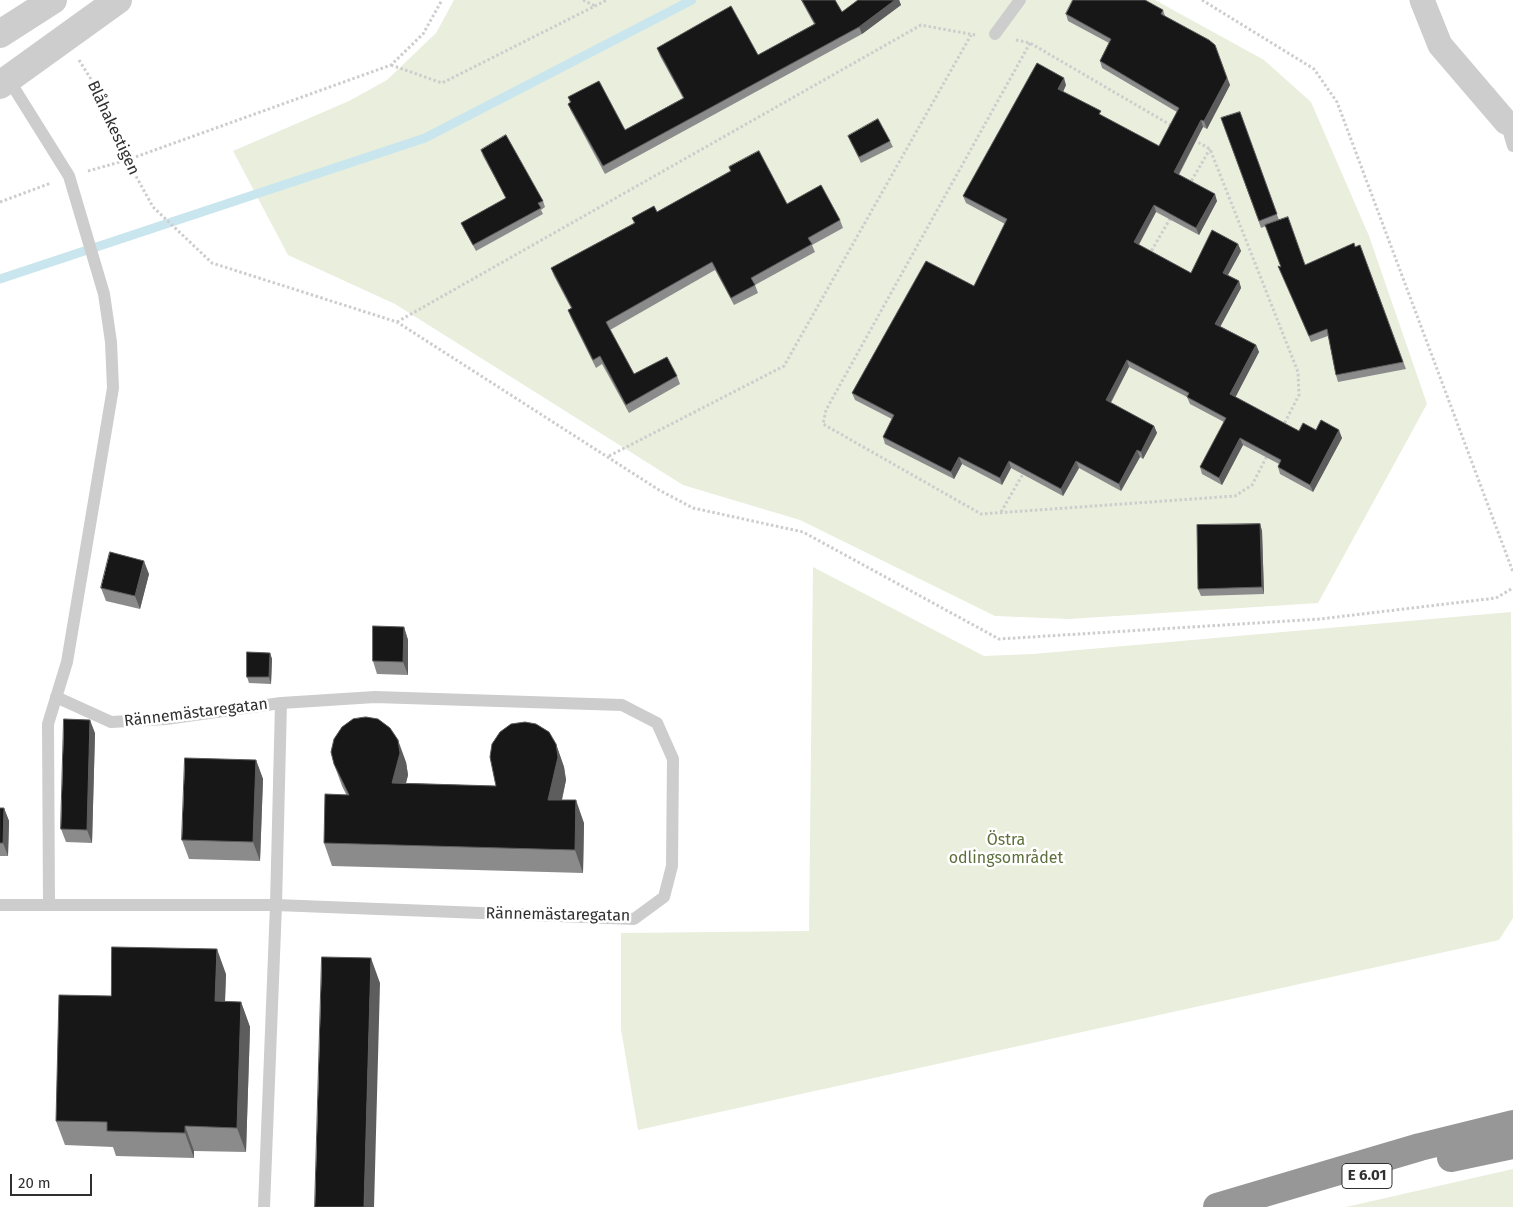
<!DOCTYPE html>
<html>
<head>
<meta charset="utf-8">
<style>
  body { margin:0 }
  #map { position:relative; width:1513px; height:1207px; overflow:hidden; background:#fff; font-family:"Fira Sans",sans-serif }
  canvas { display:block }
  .scale { position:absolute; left:10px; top:1174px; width:82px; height:22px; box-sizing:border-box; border:2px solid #303030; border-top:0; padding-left:6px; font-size:15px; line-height:18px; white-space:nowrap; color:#303030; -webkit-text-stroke:4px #fff; paint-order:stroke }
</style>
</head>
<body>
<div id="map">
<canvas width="1513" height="1207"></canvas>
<div class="scale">20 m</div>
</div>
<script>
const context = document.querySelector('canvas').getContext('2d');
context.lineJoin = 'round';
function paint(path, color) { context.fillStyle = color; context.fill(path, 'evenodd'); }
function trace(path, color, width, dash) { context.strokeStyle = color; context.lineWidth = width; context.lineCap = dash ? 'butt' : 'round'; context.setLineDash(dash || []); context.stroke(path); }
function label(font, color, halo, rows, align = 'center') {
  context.font = font + ' "Fira Sans",sans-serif'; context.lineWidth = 5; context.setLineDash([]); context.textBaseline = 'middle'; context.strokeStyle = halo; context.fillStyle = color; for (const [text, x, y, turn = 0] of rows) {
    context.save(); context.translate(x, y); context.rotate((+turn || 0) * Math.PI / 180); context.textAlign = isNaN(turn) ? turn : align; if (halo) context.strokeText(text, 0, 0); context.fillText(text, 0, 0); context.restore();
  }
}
const green = new Path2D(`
  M454,0H1155L1264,60L1311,102L1369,236L1427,404L1318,603L1069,619L995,616L800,520L683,485L395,304L288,255L233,151L349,101L387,80L436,33Z
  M813,567L984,656L1033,654L1511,612L1513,918L1499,940L638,1130L621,1029V933L809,931Z
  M1513,1169V1207H1346Z`);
const stream = new Path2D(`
  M0,279L425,138L692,0`);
const path = new Path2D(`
  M583,0L595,6
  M1202,0L1314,69L1337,102L1513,572
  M1016,40L1030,43L1174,127
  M1030,43L826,410L823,424L981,514L1235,496L1252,485L1267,456
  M79,60L99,92L127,160L153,207L212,263L397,322L659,490L693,508L803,532L999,639L1320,619L1496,598L1513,588
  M391,65L442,83L607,0
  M1194,140L1210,149L1298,372L1299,395L1283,426
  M88,171L127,160L391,65L423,34L442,0
  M1189,185L1210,149
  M0,202L51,183
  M1149,255L1171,217
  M397,322L921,25L975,35
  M609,456L784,366L971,35
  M1001,512L1024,472`);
const service = new Path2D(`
  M995,34L1020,0
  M1512,121L1506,122L1513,146
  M56,697L111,722L166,719L281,703L276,905L264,1207
  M0,905H49L48,724L67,662L113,388L111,342L104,294L69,176L9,80
  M49,905H276L634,919L664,897L672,866L673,759L657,723L622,705L375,697L281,703`);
const minor = new Path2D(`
  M1422,0L1440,45L1506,122`);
const tertiary = new Path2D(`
  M0,34L53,0
  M0,85L118,0`);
const motorway = new Path2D(`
  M1451,1158L1513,1145
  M1217,1207L1420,1147L1513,1124`);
const wall = new Path2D(`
  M801,0H835L842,12L858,0H899L901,5L862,34L605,174L571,111L568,104L570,103L568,97L625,130L683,98L660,56L657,48L758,55L814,24Z
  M1163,10L1165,16L1215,45L1230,85L1207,129L1203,127L1179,175L1217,201L1199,235L1156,212L1139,245L1191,273L1238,244L1241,251L1228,275L1239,281L1241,288L1220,326L1256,345L1259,352L1235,397L1299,431L1316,430L1342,438L1313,492L1280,474L1278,467L1279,464L1243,445L1222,485L1202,474L1200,467L1224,422L1190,404L1187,397L1129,367L1111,403L1154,426L1157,433L1143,459L1140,457L1121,491L1079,468L1063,496L1011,468L1002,485L962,464L954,479L885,444L883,437L892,419L855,400L852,393L974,286L1005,224L966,203L963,196L1066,85L1063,92L1102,116L1159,146L1177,112L1102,68L1100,61L1109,43L1068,21L1066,14Z
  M1240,112L1279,220L1305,265L1360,245L1406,369L1338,382L1336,375L1328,336L1311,342L1281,272L1278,266L1281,267L1266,226L1261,228L1221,118Z
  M848,136L890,141L893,147L861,163L851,143Z
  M481,150L543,201L545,207L541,210L543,214L476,251L464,229L461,223L506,198L483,156Z
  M729,167L787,204L840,220L843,228L812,245L815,252L755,285L758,293L734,305L715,270L610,330L634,374L677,376L680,384L629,413L602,364L596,368L571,318L568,310L571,308L554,276L551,268L634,223L632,218L657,212L730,171Z
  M1260,524L1262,531L1264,594L1201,596L1198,589Z
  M149,574L140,609L106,601L101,588Z
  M404,627L408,640V675L377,674L373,661Z
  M270,653L272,659L271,684L249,683L247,677Z
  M95,733L92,843L66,842L61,829Z
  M556,744L564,767L566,780L562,800L584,823L583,873L332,866L324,843L346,794L342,786L334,764L406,762L408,775L406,783L496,786Z
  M256,760L263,779L260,861L189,859L182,840Z
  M0,808H4L9,821L8,856H0Z
  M226,974L225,1002H241L250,1027L246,1152L194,1151V1158L116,1156L113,1147L65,1145L56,1121L111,996Z`);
const shadedWall = new Path2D(`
  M895,0H899L901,5L862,34L859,27Z
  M1064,78L1066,85L1061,96L1058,89Z
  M1227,78L1230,85L1207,129L1204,121Z
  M1201,120L1203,127L1176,179L1174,172Z
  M1215,194L1217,201L1199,235L1196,228Z
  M1154,205L1156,212L1136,249L1134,242Z
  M1238,244L1241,251L1225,280L1223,273Z
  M1239,281L1241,288L1218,331L1215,324Z
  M1256,345L1259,352L1233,402L1230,394Z
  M1127,360L1129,367L1108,407L1106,400Z
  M1154,426L1157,433L1143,459L1141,452Z
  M1339,430L1342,438L1313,492L1310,485Z
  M1240,438L1243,445L1222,485L1219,478Z
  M1137,450L1140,457L1121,491L1119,484Z
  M959,457L962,464L954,479L951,472Z
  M1009,461L1011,468L1002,485L1000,478Z
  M1076,461L1079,468L1063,496L1061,489Z
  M1260,524L1262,531L1264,594L1262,587Z
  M144,561L149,574L140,609L135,596Z
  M404,627L408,640V675L403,662Z
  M270,653L272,659L271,684L269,677Z
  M90,720L95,733L92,843L87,830Z
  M398,740L406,762L408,775L400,806L392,783Z
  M556,744L564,767L566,780L557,822L548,800Z
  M256,760L263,779L260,861L253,842Z
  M576,800L584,823L583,873L575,850Z
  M4,808L9,821L8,856L3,843Z
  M217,949L226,974L224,1026L215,1001Z
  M371,958L380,983L374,1207H364Z
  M241,1002L250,1027L246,1152L237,1128Z
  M185,1126L194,1151V1158L185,1133Z`);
const building = new Path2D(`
  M802,0H835L842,12L858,0H895L859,27L603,166L568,104L571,102L568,97L599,81L625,130L684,98L657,48L731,6L758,55L815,24Z
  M1073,0H1145L1163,10L1161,14L1209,40L1215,45L1227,78L1204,121L1201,120L1174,172L1215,194L1196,228L1154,205L1134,242L1191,273L1212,230L1238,244L1223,273L1239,281L1215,324L1256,345L1230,394L1299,431L1303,423L1316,430L1321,420L1339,430L1310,485L1278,467L1281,460L1240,438L1219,478L1200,467L1226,418L1187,397L1189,393L1127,360L1106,400L1154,426L1141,452L1137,450L1119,484L1076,461L1061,489L1009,461L1000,478L959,457L951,472L883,437L894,415L852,393L926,261L974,286L1007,219L963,196L1037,63L1064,78L1058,89L1101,111L1099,114L1159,146L1179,108L1100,61L1111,39L1066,14Z
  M1240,112L1277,214L1259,221L1221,118Z
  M878,119L890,141L859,157L848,136Z
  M506,135L543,201L538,203L541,208L473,245L461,223L506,198L481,150Z
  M759,151L787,204L821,185L840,220L808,238L812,244L751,278L755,285L731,298L712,262L606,322L634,374L667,357L677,376L626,405L600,356L593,360L568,310L572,308L551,268L635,223L632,218L654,206L657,212L731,171L729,167Z
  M1288,217L1305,265L1354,243L1355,247L1360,245L1403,362L1336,375L1327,329L1309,336L1278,266L1281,267L1265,225Z
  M1260,524L1262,587L1198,589L1197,525Z
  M110,552L144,561L135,596L101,588Z
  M373,626L404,627L403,662L373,661Z
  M247,652L270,653L269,677H247Z
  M366,717L378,719L390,728L398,740L400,753L392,783L496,786L490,757L492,744L500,732L511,724L525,722L536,724L549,732L556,744L558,757L548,800H576L575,850L324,843L325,794L349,795L334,764L331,752L334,739L342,727L353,719Z
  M64,719L90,720L87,830L61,829Z
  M185,758L256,760L253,842L182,840Z
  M0,808H4L3,843H0Z
  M112,947L217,949L215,1001L241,1002L237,1128L185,1126V1133L107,1131V1122L56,1121L59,995L111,996Z
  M322,957L371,958L364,1207H315Z`);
const shields = [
  [1367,1176,50]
];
const shieldNames = [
  ["E 6.01",1367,1176]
];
const streetNames = [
  ["Blåhakestigen",113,128,65],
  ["Rännemästaregatan",196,713,-7],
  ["Rännemästaregatan",558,915,1]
];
const parkNames = [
  ["Östra",1006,841],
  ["odlingsområdet",1006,859]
];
paint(green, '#e9eedd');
trace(stream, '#c9e6ee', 9);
trace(path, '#cdcdcd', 3, [2.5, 2.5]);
trace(service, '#cdcdcd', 12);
trace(minor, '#cdcdcd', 25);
trace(tertiary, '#cdcdcd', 28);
trace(motorway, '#979797', 28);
paint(wall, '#8b8b8b');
paint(shadedWall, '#5d5d5d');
paint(building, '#171717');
trace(building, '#5d5d5d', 1);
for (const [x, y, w] of shields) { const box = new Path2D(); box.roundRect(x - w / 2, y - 12.5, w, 25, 4); context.fillStyle = '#fff'; context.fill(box); trace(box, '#303030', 1); }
label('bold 15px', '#303030', null, shieldNames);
label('16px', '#303030', '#fff', streetNames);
label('16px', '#5c6f3a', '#fff', parkNames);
</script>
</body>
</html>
